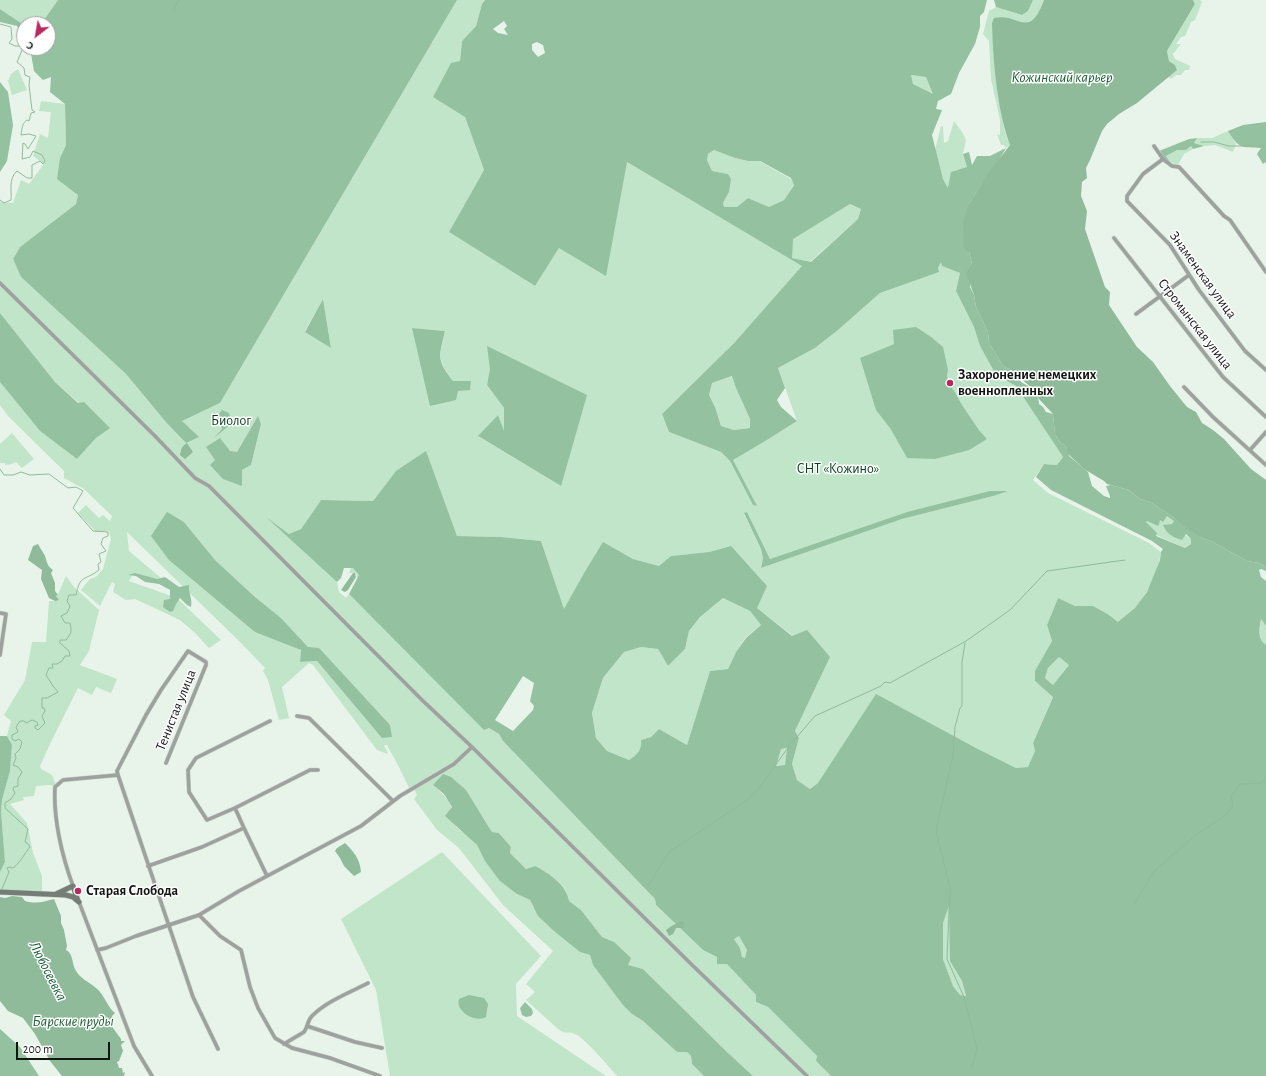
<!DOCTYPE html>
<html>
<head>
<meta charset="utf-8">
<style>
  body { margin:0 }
  #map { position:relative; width:1266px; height:1076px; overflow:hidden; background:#e8f4ea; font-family:"Alegreya Sans",sans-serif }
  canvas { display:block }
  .north { position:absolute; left:16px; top:16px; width:40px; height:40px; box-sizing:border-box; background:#fff; border:1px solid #a0a2a1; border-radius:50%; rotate:211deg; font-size:11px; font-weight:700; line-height:16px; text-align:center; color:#121613 }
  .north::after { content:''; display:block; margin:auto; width:14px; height:18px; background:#b62a62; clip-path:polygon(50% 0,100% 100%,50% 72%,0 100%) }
  .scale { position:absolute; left:16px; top:1042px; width:94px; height:18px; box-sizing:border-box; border:2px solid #121613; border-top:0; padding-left:5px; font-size:12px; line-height:14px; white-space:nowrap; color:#121613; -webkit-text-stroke:3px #fff; paint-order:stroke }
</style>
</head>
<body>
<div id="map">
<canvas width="1266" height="1076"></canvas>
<div class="north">С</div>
<div class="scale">200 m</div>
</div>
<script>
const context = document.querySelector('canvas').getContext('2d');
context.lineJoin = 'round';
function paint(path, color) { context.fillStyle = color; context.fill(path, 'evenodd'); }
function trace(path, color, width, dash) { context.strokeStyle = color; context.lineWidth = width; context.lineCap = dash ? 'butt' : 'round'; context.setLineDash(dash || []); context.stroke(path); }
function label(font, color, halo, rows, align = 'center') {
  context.font = font + ' "Alegreya Sans",sans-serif'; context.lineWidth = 3; context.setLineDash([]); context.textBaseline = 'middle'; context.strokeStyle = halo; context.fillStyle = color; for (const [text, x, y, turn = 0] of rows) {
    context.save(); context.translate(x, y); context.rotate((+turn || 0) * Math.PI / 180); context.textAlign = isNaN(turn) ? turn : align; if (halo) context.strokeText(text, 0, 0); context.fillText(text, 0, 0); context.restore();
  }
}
const green = new Path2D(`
  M0,0H58L41,24H24V25L0,9Z
  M457,0H485L482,4L476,26L462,41L460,61L465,117L484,170L449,232L535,286L559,248L627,162L803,266L735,342L662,414L669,432L721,452L730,461L753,505L732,460L767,440L797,421L778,368L815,348L838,330L880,293L938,272V268L941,261L942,266L960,273L956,291L974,327L980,346L996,375L1016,386L1063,457L1057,465L1044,464L1033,480L1048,493L1149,543L1161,552C1159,569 1147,596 1135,608C1130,614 1124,618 1118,623L1106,613L1093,606H1075L1058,598L1047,625L1052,641L1035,672V681L1053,696L1033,743L1035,751L1028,767L1016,768L974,747L818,783L810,789L797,780L792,764L799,738L795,731L830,657L793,636L757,608L731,546L709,552L671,556L659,566L633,559L603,543L584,573L564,610L541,541L501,537L457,536L441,493L358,580L356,573H349L351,568L396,471L373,501L321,500L301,529L289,534L270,520L337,582L339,592L346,598L349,594L484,729L489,728L499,734L503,741L655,899L656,905L703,950L717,957V964H727L756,995V1002L768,1007L817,1056L816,1061L831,1076H753L727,1052L643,969L627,965L614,942L602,937L581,910L569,901C568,885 549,873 535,866L526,869L510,853L511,847L499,833L492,832C484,817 474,805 466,790L433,785C451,801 452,805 456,827L470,838L477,845L485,861L517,894L530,900L533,907L580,952L590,955L593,965L632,1014L643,1021L677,1052H687L691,1056L692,1064L704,1076H617C609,1067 585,1038 575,1034C569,1031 566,1035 558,1029L526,1000L535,992L526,984L553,951L503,905L459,848L437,830L414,799L417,795L412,786L409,788L399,767L387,745H384L388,754L377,750L313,665L309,663L282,687L289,718L279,720L268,680L263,671L265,668L239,641L127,532L129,551L161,578L157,579L133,574L129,581L177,598L221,640L209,648L194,632L180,620L135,599L126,600L113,592L115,584L112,582L100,606L81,590L90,579L96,577L103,569L111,539L109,531L96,532L78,513L86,505L99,518L103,515L110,521L112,516L84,489L64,478V471L8,416L0,405V382L40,431L77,459L96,438L102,433L79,403L55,382L0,313V202L13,203L21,180L29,184L44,164L33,156L40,134L48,138L51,112L39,111L41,101L65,104L66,145L60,158L78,195L76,204L20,247L13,259L21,277L126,374L165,421H182L220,403ZM323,299L331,347H330L305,331ZM412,328L445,331C439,357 437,359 453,381H471L470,389L458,391ZM894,344L947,375L948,383L955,392L962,405L979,430L987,439L907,458L890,428L860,358ZM490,369L561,486L479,437L498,415L504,433V408L487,385ZM258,417L261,424L251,465L242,470L211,465C218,457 227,451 237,452ZM993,496L902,519L761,568L763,558L761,549L744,514L747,512L770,559L907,512ZM167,513L184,522L215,560L255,597L281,618L308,647L382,738L317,661L300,662L301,651Z
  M1033,0H1044L1040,12L1034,19L1026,23L1015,20L992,23L997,88L1005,132L1010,145L1006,148L1004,145H1001L997,134L1000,135V120L991,79L989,41L983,34L989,11L996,7L1022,15L1028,11Z
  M1193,0H1200L1202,2L1195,20L1191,22L1185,36L1181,37L1176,44H1181L1173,54L1175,59L1190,66L1189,70H1185L1181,75H1176L1171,79L1168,77L1177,70L1175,65L1169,61L1167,51L1195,4Z
  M18,69L27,90L12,95L8,81L11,74Z
  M910,75L926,77L934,95L913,84Z
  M954,121L962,132L966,140L963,154L967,167L948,188L943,179L935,150L941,126H943L944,143L948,141Z
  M1228,131L1236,144L1233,152L1215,145L1204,146L1194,143L1197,138H1212Z
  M1191,146L1193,149L1184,154L1178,165L1170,162L1166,156L1177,150H1186Z
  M714,150L735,158L748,161H759L791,179L794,184L784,200L769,207L748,198L737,207H724L723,203L729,192L728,174L712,171L707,160L708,154Z
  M850,204L861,209L858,219L810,262L792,258V239Z
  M733,376L736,388L750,419V428L734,430L721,426L715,407L709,395L712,383Z
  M12,433L34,459L22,468L16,462L12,464L5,465V463H0V444Z
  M1167,515L1174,521L1172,524H1168L1191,539V544L1185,548L1156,535L1146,522L1147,520H1160Z
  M66,576L74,587L99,610L89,651L80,665L117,679L111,693L96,687L92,695L78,688L50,744L40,766L41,769L52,775L55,783V787L50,785L36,786L34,796L23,797L24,800L10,804L27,823L33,853L42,876V893L0,890V872L5,862L1,811L2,800L10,771L12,745L7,736L11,721L4,715L25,680L32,642H46L49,601H55Z
  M723,598L750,611L761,625L745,638L736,652L728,669L710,671L687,745L659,729L651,737L641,740C642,750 637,755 629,760L607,751L596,738L592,713L603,678L625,651L641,647L658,649L668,666L685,649L689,631L700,617Z
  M1261,619L1266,626V645C1257,639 1259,628 1261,619Z
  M1059,657L1069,665L1053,685L1045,678L1048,668Z
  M787,748L785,765L775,766L781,749Z
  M442,852L541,956L516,984L517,1016L606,1076H390L376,990L341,919Z
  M956,890L950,910V961L962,981L966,996L960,995L953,986L943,959V923L948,908L943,904Z
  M739,936L747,950L746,958L742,957L740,948L734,939Z`);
const forest = new Path2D(`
  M58,0H457L220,403L182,421L199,437L186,443L165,421L126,374L21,277L13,259L20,247L76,204L78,195L57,179L60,158L66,145L65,104L50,92L51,77L43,80L34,71L30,48H48V24H41Z
  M485,0H987L984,12L980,16V27L975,44L959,73L951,94L938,101L936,109L942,110L932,135L943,179L948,188L951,172L967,167L963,154L969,152L972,165L977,156H990L1006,148L998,162L981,185L969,204V252L972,264L970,287L974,295L976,307L988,332L989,343L1003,366L1011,370L1012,373L1020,379L1021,382C1030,387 1039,392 1039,404L1043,407L1046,412L1053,414L1055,434L1059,441L1067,448L1069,456L1088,472L1092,486L1104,496L1110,498V496L1106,486L1111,485L1129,490L1140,499L1150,502L1173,517L1202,538L1211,541L1247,561L1259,563L1266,567V571L1261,569L1259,570L1261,577L1266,581V626L1261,619C1259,629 1257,639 1266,645V1076H831L816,1061L817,1056L768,1007L756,1002V995L727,964H717V957L703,950L656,905L655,899L503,741L499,734L489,728L484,730L349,594L359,575L353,568H344L341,578L337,582L266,517L289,534L301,529L321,500L373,501L396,471L426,451L457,536L501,537L541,541L564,609L584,573L603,542L633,559L659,566L671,556L709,552L731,546L767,586L757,608L792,636L807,630L830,657L795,731L799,738L792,764L797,780L810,789L818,783L876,694L974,747L1016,768L1028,767L1035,751L1033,743L1053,697L1035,681V671L1052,641L1047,625L1058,598L1075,606H1093L1106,613L1118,622L1135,608L1147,592L1160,560L1161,552L1163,549L1152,541L1051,490L1036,477L1044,464L1057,465L1063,457L1016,386L996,375L980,346L974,327L956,291L960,273L942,266L941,262L938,268L939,272L880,293L838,330L815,348L778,368L785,388L777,400L781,407L797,421L767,440L733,460L757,506L753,505L730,461L721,452L669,432L662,414L735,342L802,266L627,162L606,276L559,248L535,286L449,232L484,170L465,117L433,97L451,63L460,61L462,41L476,26L482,4ZM504,21L507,26L504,29L508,35L498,33L493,29ZM537,42L543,45L545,53L538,57L532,50V44ZM911,75L926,77L933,94L913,84ZM714,150L735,158L748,161H760L791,178L794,185L784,200L769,207L748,198L737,207H724L723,203L729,192L731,179L728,174L712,171L707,160L708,154ZM850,204L861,209L858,219L811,262L792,258L793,239ZM732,376L736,388L750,419V428L734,430L721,426L715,407L709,395L712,383ZM1167,516L1174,521L1172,524L1163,525C1167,534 1172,537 1182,540L1186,534L1191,539V544L1185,548L1156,536L1157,533L1146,522L1147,521L1158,526L1159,524L1160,520L1163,522ZM723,598L750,611L761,625L746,638L736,652L728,669L710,671L687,745L659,729L651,737L641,740C642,750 637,755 629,760L607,751L596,738L592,713L603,678L624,652L641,647L658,649L668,666L685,649L689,631L700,617ZM1059,657L1069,665L1053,685L1045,678L1048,668ZM523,676L534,683L530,701L534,706L533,710L513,731L495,720ZM787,748L785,765L776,766L781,749ZM949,906L950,961L962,981L966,996L960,995L953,986L943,959V923ZM739,936L747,950L745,958L742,957L740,948L734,939Z
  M994,0H1033L1028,11L1022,15L996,7Z
  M0,9L24,25V38L17,26L0,22Z
  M0,82L8,92L13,125L7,161L0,172Z
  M1266,122V162L1263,164L1257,154L1261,148C1241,147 1239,149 1228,131L1243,125Z
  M1197,138L1194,143L1204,146L1193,149L1191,146L1186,150H1177L1166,156L1170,162L1163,158L1159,151L1189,139Z
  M323,299L331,348L305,332Z
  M0,313L55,382L78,403L84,402L110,428L96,438L77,459L40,431L0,382Z
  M916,327L931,337L943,347L948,370L947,375L948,383L955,392L962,405L979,430L987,439L969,450L935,459L907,458L890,428L876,410L860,358L894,344L893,330Z
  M412,328L445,331C439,357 436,359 453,381H471L470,390L458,391L456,400L430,406Z
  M487,346L587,395L561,486L478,436L498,415L504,431V408L487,385L490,369Z
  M222,410L229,413L232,423L214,438L222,429L219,420L213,412L218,415Z
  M258,416L261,424L251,465L242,470V486L223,479L210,465L215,460L206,447L220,438L230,451L237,452Z
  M990,491H1008L993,496L902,519L761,568L763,558L761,549L744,513L747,512L770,559L907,512Z
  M167,512L184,522L215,560L255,597L281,618L308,647L319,648L390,725L392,737L382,738L317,661L300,662L301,650L255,632L169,560L151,536Z
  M135,573L157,579L165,577L179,587L189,585C188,593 193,599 191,607L187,605L180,598L176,604L173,611L170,612L163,607L164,600L170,599V590L159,584L145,582L136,576L128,575Z
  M0,736H7L12,745L10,771L2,800L1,811L5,862L0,872Z
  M443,774L451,777L466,790L492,832L499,833L511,847L510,853L526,869L535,866C549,873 567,885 569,901L581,910L602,937L614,942L631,958L628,965L643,969L727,1052L753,1076H704L692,1064L691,1056L687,1052H677L643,1021L632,1014L623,1005L593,965L590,955L580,952L554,931L538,916L530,900L517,894L500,881L485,861L477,845L445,816L452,807L444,794L433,785Z
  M469,995L484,998L488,1004L486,1017C476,1023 455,1012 459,999Z
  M525,1002L532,1009L533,1013L531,1016L526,1017L522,1015L520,1008Z
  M0,1029L20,1047L39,1076H0Z`);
const water = new Path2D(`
  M1044,0H1193L1195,4L1167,51L1169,61L1175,65L1177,70L1137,103L1119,114L1107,124L1102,131L1090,160L1086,168L1087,178L1082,182L1081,196L1087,211L1085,229L1105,287L1110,292L1109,305L1137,347L1153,362L1170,386L1187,407L1196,412L1202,423L1213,430L1224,439L1251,469L1266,480V567L1259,563L1247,561L1211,541L1202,538L1189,530L1173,517L1150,502L1140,499L1129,490L1107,484L1104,481L1084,469L1067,453V448L1059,441L1055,434L1053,414L1039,399L1033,389L1011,370L1003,366L989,343L988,332L976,307L974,295L966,273L972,264L969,252L964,248L963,221L969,204L987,175L1010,145C997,110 993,61 992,23L994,18C1019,12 1029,41 1044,0Z
  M187,443L193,452L185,459L180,455C181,449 182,446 187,443Z
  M38,544C40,548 43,552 45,556C47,562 47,566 53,570L51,573L55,583V591L58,595L56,596L59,600L55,601L49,598L41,579L42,570L28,560L33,546Z
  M353,573H355L356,577L348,590L345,592L341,590Z
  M345,843C354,852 360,859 361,872L354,876L344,866L340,858L335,851L337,848Z
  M12,896L22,897L25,901C36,904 43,902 54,899L61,916V923L64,930L67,946L66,950C73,953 72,963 75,969C80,979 88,981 96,988C105,995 107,1007 115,1013L112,1016L113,1028L121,1039V1041H125L121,1045L123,1051L119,1061L117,1062V1063L118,1064L119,1068H122L123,1073L125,1072L124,1076H62L50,1061L35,1034L23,1018L8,1011L0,1001V897L5,898Z
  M683,921L684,928H676L673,934L669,936L666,930L673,925Z`);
const stream = new Path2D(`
  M173,10L179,0
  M0,24L11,27L12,39L9,43L15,46H21L23,48L17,62L24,68L25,75L30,77L29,85L32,110L35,112L31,113L29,121L27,120C22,123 22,129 21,135L29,134L36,136L28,149L25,144L23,143L22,159L30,157L33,151L42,155L45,161L43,164L40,161L32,165V178H27L17,171C8,179 12,191 11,200L4,203L0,200
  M1201,142H1214L1229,146H1266
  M0,469L4,475H13L21,472L30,475L49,474L68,488L76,487L83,491L73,508L93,531L108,532V536L103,538L101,544L106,551L99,554L101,562L98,564L99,570C85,581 80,574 76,595H69L67,601L70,606L67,613L61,616L65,623H70C72,631 71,634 66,640H60V643L69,651L70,656H65L62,661L57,664H52L53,668H49L46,675L53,686L58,692L47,698H42V708H44L45,711L42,716L45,723L38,730L35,728V726L38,725L37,722L32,720L26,723L24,721H20L16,727L18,732L12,735V739L15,741L19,739L22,742L20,749L15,754L16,758L13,765L18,767L22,772L18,779V786L14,787L13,789L15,793L11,799L5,803V808L28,829L25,842L27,843L30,847C24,854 21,862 13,868L9,867L7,868L9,872L2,889
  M965,643L962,662V706L960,708L955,727L953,755L936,831L950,887L947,959L964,997L977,1049L972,1068
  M648,886L669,852L750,798L761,785L790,745L815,716L881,686L885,682L890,683L966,641L1010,610L1047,571L1125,560
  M1134,905L1154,871L1196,835L1226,815L1233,806L1231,796L1240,784L1262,783L1266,777`);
const street = new Path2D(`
  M1154,146L1163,159L1172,166L1179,167L1224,216L1230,220L1266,272
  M1163,159L1143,174L1127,196V201L1170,245L1199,290L1245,351L1266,370
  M1114,238L1223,377L1266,417
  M0,283L155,436L195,478L209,486L422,700L472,747L687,960L807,1076
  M1136,314L1189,275
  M1184,387L1213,417L1266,465
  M1250,450L1266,432
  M0,613L6,614L0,655
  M297,716L309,718L393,801
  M118,775L193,997L218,1049
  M235,808L310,770H318
  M244,828L235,808L207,820L189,792L188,770L196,758L270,721
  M148,866L202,847L244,828L267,876
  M73,886C62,856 53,818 55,787L63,780L118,775L117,771L146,715L161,690L188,651L206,662V665L166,763
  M79,902L134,1046L152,1076
  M199,915L220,936L241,950L250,987L258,1008L275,1038L292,1048L330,1058L380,1076
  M97,950L106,948L136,936L199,915L239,891L361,826L400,796L454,764L472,747
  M307,1026L355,1042L382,1048
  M284,1044L304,1032C308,1027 307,1021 312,1016C327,1001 349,993 368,983`);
const secondary = new Path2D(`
  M0,892L66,895L73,897L79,902
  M56,894L73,886L78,901`);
const markers = [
  [950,383,4,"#b62a62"],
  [78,891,4,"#b62a62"]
];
const streetNames = [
  ["Знаменская улица",1203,275,54],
  ["Стромынская улица",1195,324,52],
  ["Тенистая улица",176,710,-68]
];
const poiNames = [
  ["Захоронение немецких",958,375],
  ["военнопленных",958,391],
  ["Старая Слобода",86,891]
];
const parkNames = [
  ["Биолог",231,421],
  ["СНТ «Кожино»",838,469]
];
const waterNames = [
  ["Кожинский карьер",1062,77],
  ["Любосеевка",48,971,63],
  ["Барские пруды",73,1021]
];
paint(green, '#c0e5c9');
paint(forest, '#94c19f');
paint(water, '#8fbb9a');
trace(stream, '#8fbb9a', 1);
trace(street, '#c6d0c8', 4.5);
trace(secondary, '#c6d0c8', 6);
trace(street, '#9da29e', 3.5);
trace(secondary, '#757d77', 5);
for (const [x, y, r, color] of markers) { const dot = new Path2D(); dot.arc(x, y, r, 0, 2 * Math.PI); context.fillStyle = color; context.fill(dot); trace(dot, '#fff', 1.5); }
label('14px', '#121613', '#fff', streetNames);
label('bold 14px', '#121613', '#fff', poiNames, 'left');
label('14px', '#073e1d', '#fff', parkNames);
label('italic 15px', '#1c6035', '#fff', waterNames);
</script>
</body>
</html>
